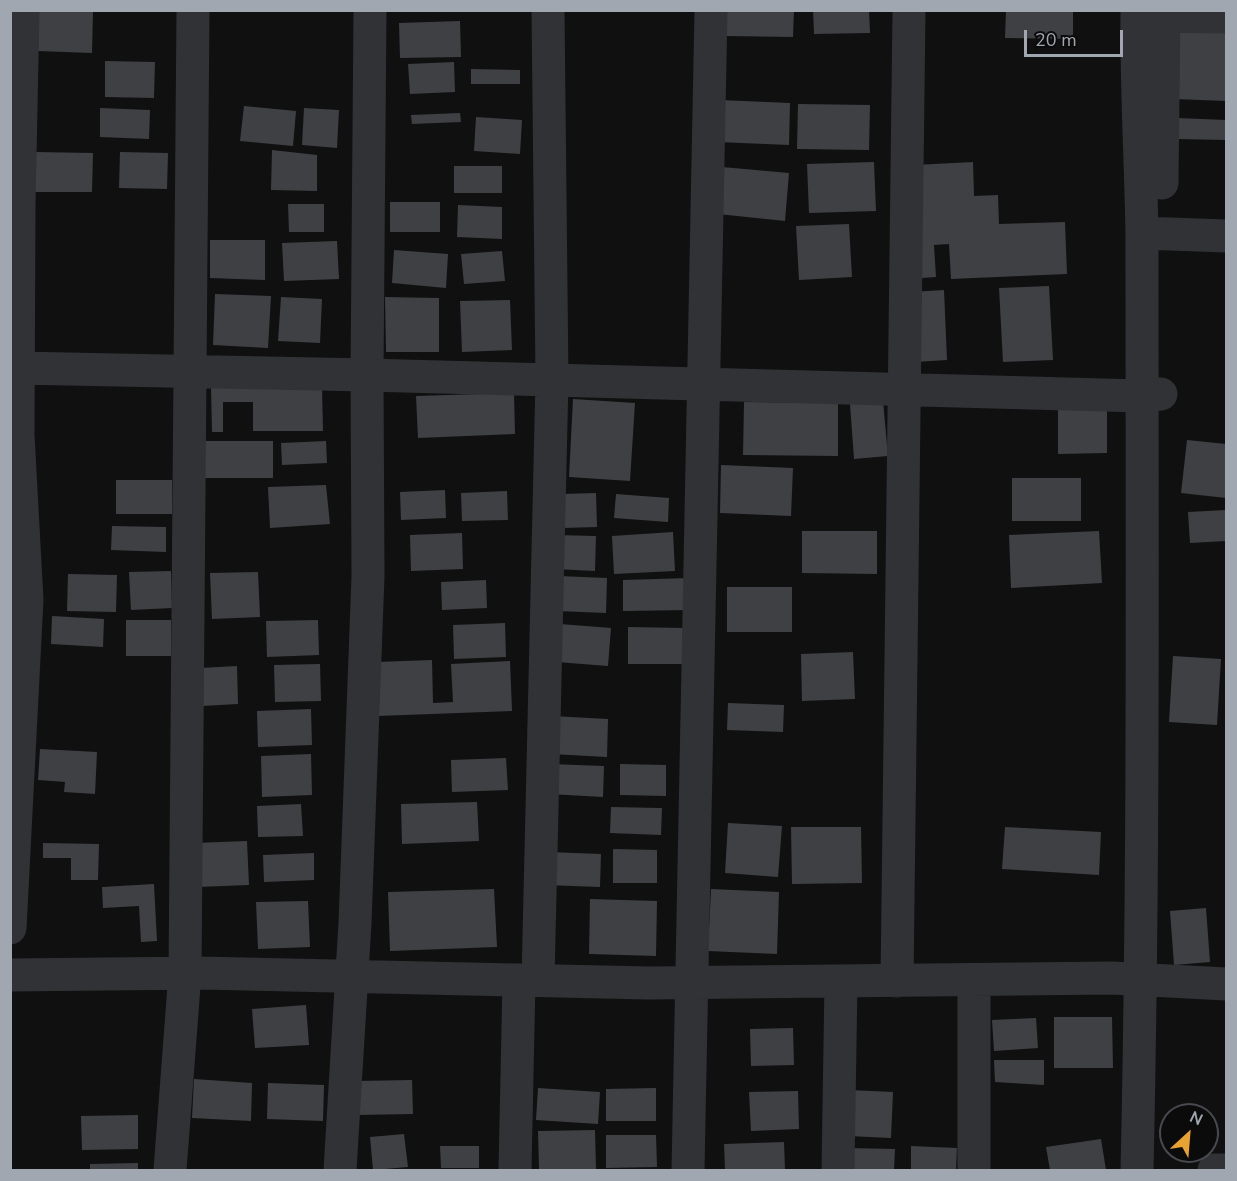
<!DOCTYPE html>
<html>
<head>
<meta charset="utf-8">
<style>
  body { margin:0 }
  #map { position:relative; width:1237px; height:1181px; overflow:hidden; background:#101011; font-family:"Nunito Sans",sans-serif }
  canvas { display:block }
  .frame { position:absolute; inset:0; border:12px solid #a1a7b1; pointer-events:none }
  .north { position:absolute; left:1159px; top:1103px; width:60px; height:60px; box-sizing:border-box; background:#0b0b0c; border:2px solid #47494e; border-radius:50%; rotate:26deg; font-size:16px; font-weight:700; line-height:24px; text-align:center; color:#a1a7b1 }
  .north::after { content:''; display:block; margin:auto; width:21px; height:27px; background:#e7a231; clip-path:polygon(50% 0,100% 100%,50% 72%,0 100%) }
  .scale { position:absolute; left:1024px; top:30px; width:99px; height:27px; box-sizing:border-box; border:3px solid #a1a7b1; border-top:0; padding-left:8px; font-size:18px; line-height:21px; white-space:nowrap; color:#a1a7b1; -webkit-text-stroke:4px #0b0b0c; paint-order:stroke }
</style>
</head>
<body>
<div id="map">
<canvas width="1237" height="1181"></canvas>
<div class="frame"></div>
<div class="north">N</div>
<div class="scale">20 m</div>
</div>
<script>
const context = document.querySelector('canvas').getContext('2d');
context.lineJoin = 'round';
function paint(path, color) { context.fillStyle = color; context.fill(path, 'evenodd'); }
function trace(path, color, width, dash) { context.strokeStyle = color; context.lineWidth = width; context.lineCap = dash ? 'butt' : 'round'; context.setLineDash(dash || []); context.stroke(path); }
const building = new Path2D(`
  M726,10H794L793,37L726,36Z
  M813,10H869L870,33L814,34Z
  M1006,10H1073V39L1005,38Z
  M39,11L93,12L92,53L38,51Z
  M460,21L461,57L400,58L399,23Z
  M1177,29L1226,30V101L1175,99Z
  M105,61L155,62L154,98L105,97Z
  M454,62L455,92L410,94L408,64Z
  M471,69L520,70V84H471Z
  M720,100L790,103L789,145L718,142Z
  M798,104L870,105L869,150L797,149Z
  M244,106L296,111L293,146L240,141Z
  M100,108L150,110L149,139L100,137Z
  M304,108L339,110L337,148L302,145Z
  M460,113L461,122L412,124L411,115Z
  M476,117L522,120L520,154L474,151Z
  M1177,118L1226,120V140L1177,139Z
  M272,150L317,155V191L271,190Z
  M34,152L93,153L92,192H34Z
  M120,152L168,153L167,189L119,188Z
  M874,162L876,211L809,213L807,164Z
  M973,162L974,196L998,195L999,224L1065,222L1067,274L951,279L949,244L934,245L936,277L921,278L915,165Z
  M454,166H502V193H454Z
  M722,167L789,173L785,221L718,214Z
  M390,202H440V232H390Z
  M288,204H324V232H289Z
  M458,205L502,207V239L457,237Z
  M849,224L852,277L799,280L796,226Z
  M210,240H265V280L210,278Z
  M337,241L339,279L284,281L282,243Z
  M394,250L448,254L446,288L392,283Z
  M502,251L505,281L464,284L461,254Z
  M1049,286L1053,360L1003,362L999,288Z
  M944,290L947,360L915,362L911,292Z
  M215,294L271,296L268,348L213,345Z
  M281,297L322,299L320,343L278,341Z
  M385,297L439,298V352H386Z
  M510,300L512,350L462,352L460,301Z
  M211,387H322L323,431H253V402H223V432H212Z
  M514,393L515,434L418,438L416,396Z
  M573,399L635,403L630,481L569,477Z
  M883,401L888,456L854,459L850,404Z
  M744,402L838,403V456L743,455Z
  M1107,409V453L1058,454V410Z
  M1187,440L1226,444V498L1181,493Z
  M203,441H273V478H203Z
  M326,441L327,463L282,465L281,443Z
  M721,465L793,468L791,516L720,513Z
  M1012,478H1081V521H1012Z
  M116,480H172V514H116Z
  M326,485L330,524L270,528L268,487Z
  M445,490L446,518L401,520L400,492Z
  M507,491L508,520L462,521L461,493Z
  M596,493L597,527L562,528V494Z
  M616,494L669,498L668,522L614,518Z
  M1226,510V541L1190,543L1188,512Z
  M112,526L166,527V552L111,550Z
  M802,531H877V574L802,573Z
  M1099,531L1102,583L1011,588L1009,535Z
  M673,532L675,571L614,574L612,536Z
  M462,533L463,569L411,571L410,535Z
  M555,535L596,536L595,571L554,569Z
  M171,571L172,608L131,610L129,572Z
  M258,572L260,617L212,619L210,573Z
  M68,574L117,575L116,612L67,611Z
  M558,576L607,578L606,613L557,611Z
  M690,578L691,610L623,611V580Z
  M486,580L487,608L442,610L441,582Z
  M727,587H792V632H727Z
  M52,616L104,619L103,647L51,644Z
  M126,620H171V656H126Z
  M318,620L319,655L267,657L266,621Z
  M505,623L506,657L454,659L453,625Z
  M560,624L611,628L608,666L557,662Z
  M628,627L686,628L687,664H628Z
  M853,652L855,699L802,701L801,654Z
  M1173,656L1221,659L1217,725L1169,722Z
  M432,660L433,703L453,702L451,664L510,661L512,711L378,716L376,662Z
  M320,664L321,701L275,702L274,665Z
  M237,666L238,704L202,706L200,668Z
  M728,703L784,705L783,732L727,730Z
  M311,709L312,745L258,747L257,711Z
  M552,716L608,719L607,757L551,754Z
  M40,749L97,752L95,794L64,792L65,782L38,780Z
  M311,754L312,795L262,797L261,756Z
  M506,758L508,790L452,792L451,760Z
  M551,764L604,766L603,797L549,794Z
  M620,764L666,765V796L620,795Z
  M477,802L479,841L402,844L401,804Z
  M301,804L303,836L258,837L257,806Z
  M611,807L662,808L661,835L610,833Z
  M728,823L782,826L778,877L725,873Z
  M791,827H861L862,883L792,884Z
  M1005,827L1101,832L1099,875L1002,869Z
  M247,841L249,885L197,887L195,843Z
  M43,843L99,844L98,880H71V858H43Z
  M613,849L657,850V883H613Z
  M548,852L601,854L600,887L546,885Z
  M314,853V880L264,882L263,855Z
  M154,884L157,941L141,942L139,906L103,908L102,887Z
  M494,889L497,947L390,951L388,892Z
  M711,889L779,892L777,954L708,951Z
  M590,899L657,901L656,956L589,954Z
  M308,901L310,947L258,949L256,902Z
  M1206,908L1210,962L1174,965L1170,911Z
  M306,1005L309,1045L255,1048L252,1009Z
  M1054,1017H1112L1113,1068H1054Z
  M1036,1018L1038,1048L994,1051L992,1020Z
  M793,1028L794,1065L751,1066L750,1029Z
  M994,1060H1044V1085L995,1082Z
  M194,1079L252,1083L251,1121L192,1118Z
  M412,1080L413,1114L357,1115V1081Z
  M268,1083L324,1085L323,1121L267,1119Z
  M538,1088L600,1092L598,1124L536,1120Z
  M656,1088V1121H606V1089Z
  M849,1090L893,1092L891,1138L848,1136Z
  M798,1091L799,1129L751,1131L749,1092Z
  M138,1115V1149L82,1150L81,1116Z
  M595,1130L596,1169H539L538,1131Z
  M404,1134L408,1167L373,1170L370,1137Z
  M606,1135H656L657,1167L606,1168Z
  M1101,1139L1106,1170H1050L1046,1147Z
  M784,1142L785,1170H725L724,1144Z
  M440,1146H479V1168H441Z
  M911,1146L957,1148L956,1170H911Z
  M847,1148L895,1149L894,1170H847Z
  M138,1163V1170H90V1164Z`);
const street = new Path2D(`
  M1141,16L1226,17
  M1162,183L1164,10
  M1142,233L1226,236
  M18,368L367,375L1141,396L1161,394
  M10,928L27,600L18,435L19,205L23,10
  M10,975L201,973L648,983L1112,978L1226,984
  M538,980L552,380L548,10
  M897,981L909,10
  M170,1170L185,973L193,10
  M340,1170L355,923L368,576L367,375L370,10
  M515,1170L519,980
  M688,1170L711,10
  M838,1170L841,981
  M974,1170V980
  M1137,1170C1144,860 1142,549 1142,238C1141,162 1136,86 1137,10
  M1214,1170H1226`);
paint(building, '#3f4044');
trace(street, '#313236', 33);
</script>
</body>
</html>
